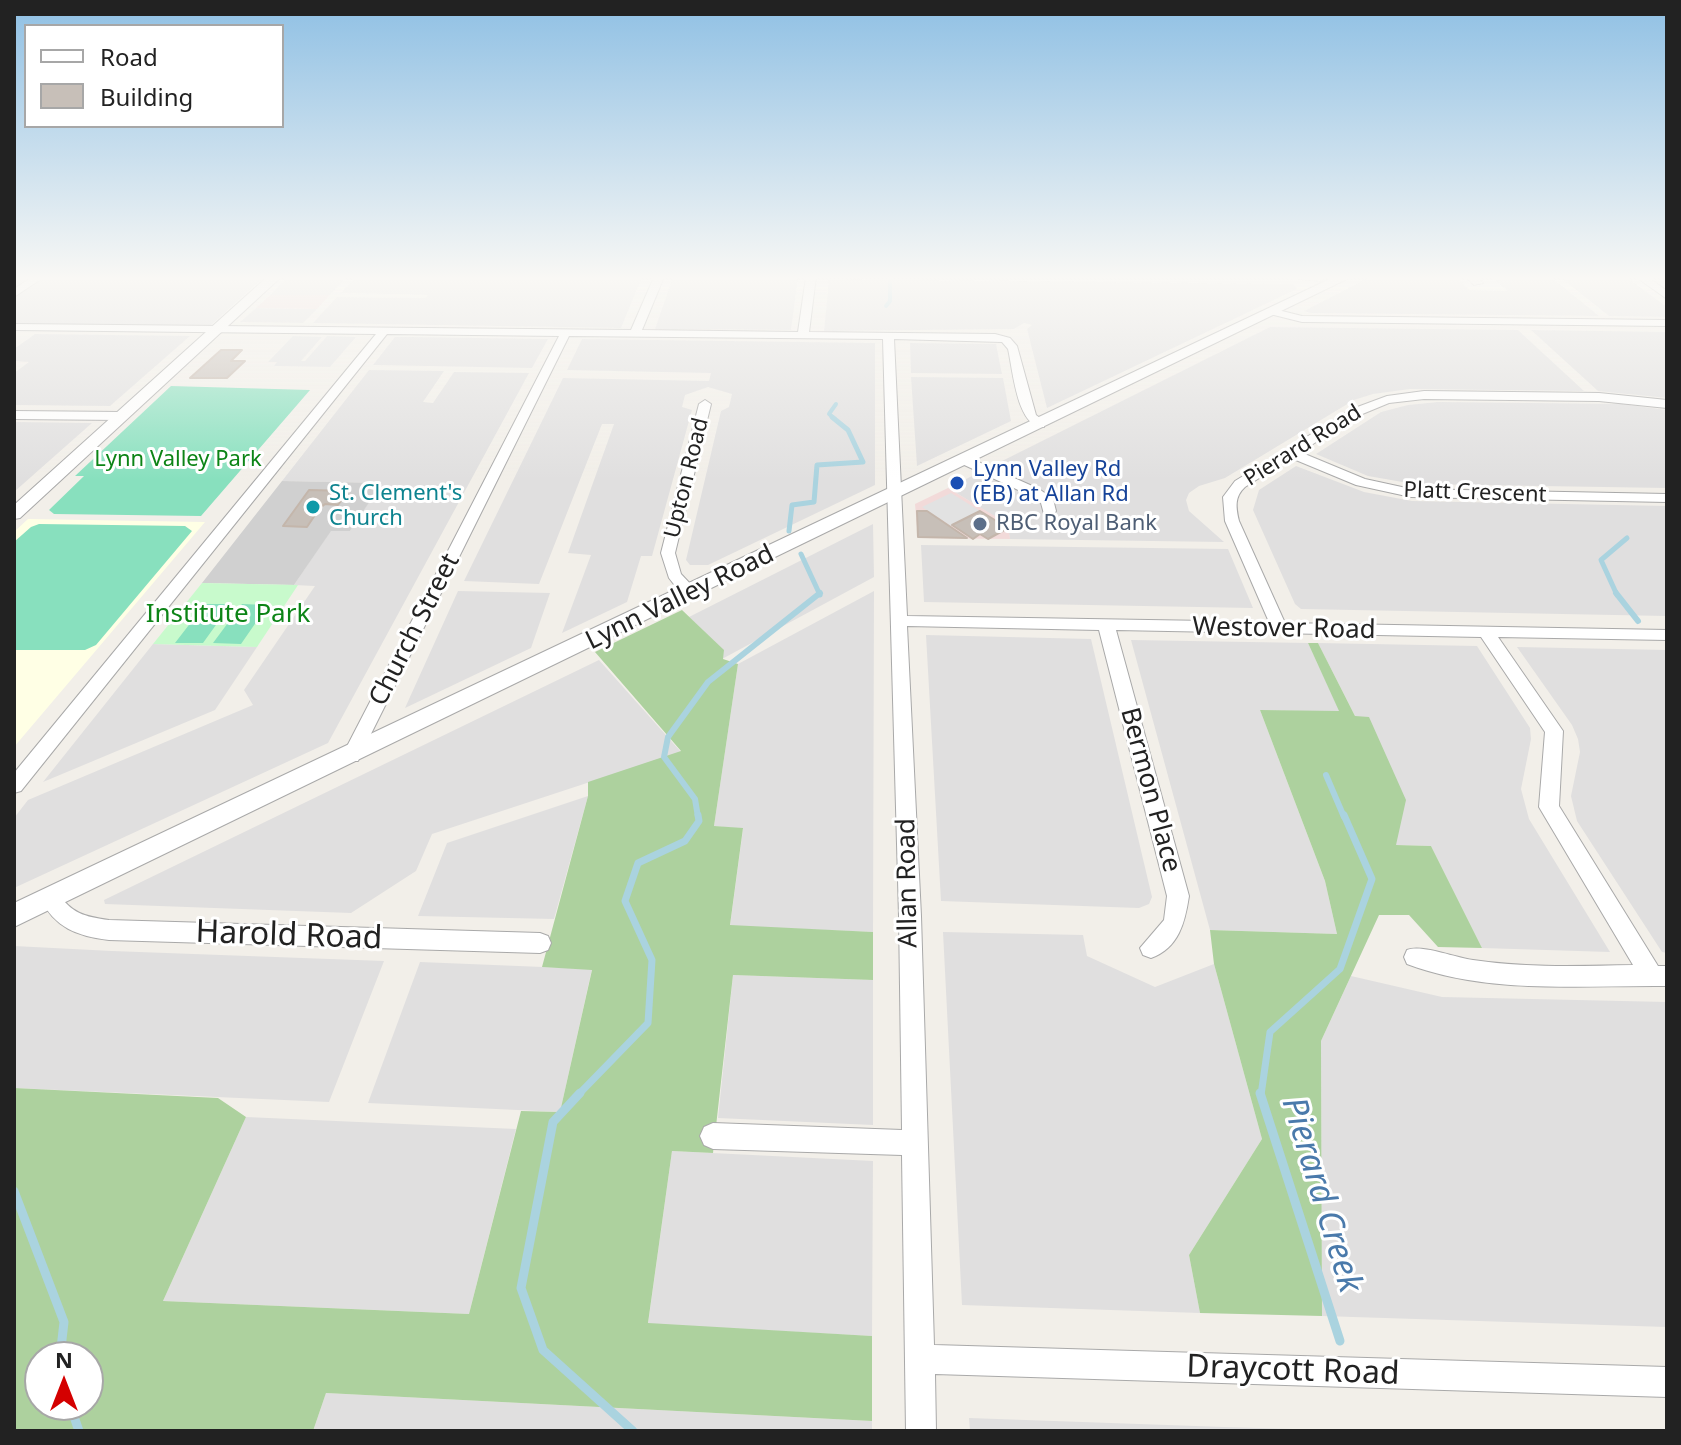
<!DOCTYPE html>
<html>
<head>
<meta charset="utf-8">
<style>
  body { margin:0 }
  #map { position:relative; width:1681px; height:1445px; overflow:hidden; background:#f2efe9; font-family:"Noto Sans",sans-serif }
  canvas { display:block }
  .frame { position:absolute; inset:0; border:16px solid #222; pointer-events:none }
  .legend { position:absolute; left:24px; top:24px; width:260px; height:104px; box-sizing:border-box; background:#fff; border:2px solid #a7a7a7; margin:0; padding:10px 14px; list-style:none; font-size:24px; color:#222 }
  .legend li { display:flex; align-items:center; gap:16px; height:40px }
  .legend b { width:40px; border:2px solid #a7a7a7 }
  .north { position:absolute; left:24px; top:1341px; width:80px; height:80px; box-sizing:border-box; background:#fff; border:2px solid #a7a7a7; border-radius:50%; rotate:0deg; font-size:22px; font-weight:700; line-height:32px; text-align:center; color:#222 }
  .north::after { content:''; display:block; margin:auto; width:28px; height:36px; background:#d40000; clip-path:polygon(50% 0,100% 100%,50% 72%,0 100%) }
</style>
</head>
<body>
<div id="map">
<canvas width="1681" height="1445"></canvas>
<div class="frame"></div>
<ul class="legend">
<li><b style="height:10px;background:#fff"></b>Road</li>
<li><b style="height:22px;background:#c7bfb8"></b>Building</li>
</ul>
<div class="north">N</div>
</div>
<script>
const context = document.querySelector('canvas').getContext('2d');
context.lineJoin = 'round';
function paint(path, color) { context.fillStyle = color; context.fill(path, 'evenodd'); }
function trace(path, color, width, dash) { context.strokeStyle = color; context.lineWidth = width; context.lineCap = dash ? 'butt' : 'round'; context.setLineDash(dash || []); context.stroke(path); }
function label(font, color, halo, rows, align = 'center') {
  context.font = font + ' "Noto Sans",sans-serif'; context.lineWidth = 6; context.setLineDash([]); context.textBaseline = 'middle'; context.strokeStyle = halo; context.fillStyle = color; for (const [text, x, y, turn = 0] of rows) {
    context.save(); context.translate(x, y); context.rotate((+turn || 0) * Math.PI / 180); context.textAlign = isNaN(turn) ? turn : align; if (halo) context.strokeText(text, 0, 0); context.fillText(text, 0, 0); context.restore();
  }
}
const residential = new Path2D(`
  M14,277H264L209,327L14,324Z
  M288,277H347L330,295H270Z
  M356,277H642L621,328L313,323L337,297L425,298L428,295L341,293Z
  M673,277H798L791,330L655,329Z
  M1370,277H1457L1469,290L1508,291L1491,277H1551L1599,316L1311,313L1304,311Z
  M1560,277H1626L1667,307V317L1609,316Z
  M829,279L1293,284L1297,289L1047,408L1027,329L1032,325L1024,323L1014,329L824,331Z
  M256,308L317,309L303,323L240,322Z
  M1270,327L1518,330L1584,391L1410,389L1373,394L1354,400L1225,478L1199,486L1189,493L1186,500L1189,511L1224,542L1010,539L1007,524L948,488Z
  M1531,330L1667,332V398L1598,391Z
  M35,334L190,336L110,406L14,405V373L29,362L14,361V349Z
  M395,337H412L548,339L532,368L373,365Z
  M582,339L875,343V485L708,565H690L686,560L721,411L729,407L732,394L708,387L685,395L682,407L692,410L652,556H641L627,602L562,633L591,555L568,553L614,424H602L539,584L464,581L563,378L709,381L711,373L567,370Z
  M910,343L996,344L1002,374L911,373Z
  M369,370L444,371L423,402L433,403L454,372L529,373L328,743L14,888V818L28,800L253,705L244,690L315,586L294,585L331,530L350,531L381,483L282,481Z
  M911,377L1003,378L1011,421L917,466Z
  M1438,402L1622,404L1667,410V488L1414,484L1368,476L1316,454L1381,412L1408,405Z
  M14,422L92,423L14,492Z
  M1296,466L1364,492L1412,501L1667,506V616L1301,609L1295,604L1253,510L1259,490Z
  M873,524L874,577L722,659L723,650L689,617Z
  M921,545L1228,549L1253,608L924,602Z
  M458,591L550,593L531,648L405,708Z
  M874,591L873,932L730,926L743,829L714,826L738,664Z
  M926,635L1091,639L1152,897L1149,904L1139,908L941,901Z
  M1131,640L1308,643L1340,712L1260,710L1325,881L1337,934L1210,930Z
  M1318,643L1477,646L1530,728L1531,739L1521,789L1529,819L1610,952L1482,948L1431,846L1396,845L1355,716Z
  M153,644L257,647L215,710L43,782Z
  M1517,647L1667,650V953L1662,952L1577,821L1571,796L1580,752L1578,739L1572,725Z
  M599,660L681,752L432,834L416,871L351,913L105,904L104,900Z
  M588,796L554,919L418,916L447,843Z
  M943,932L1083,935L1087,956L1155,987L1214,964L1262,1139L1189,1255L1200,1313L962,1305Z
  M14,946L112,951L384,961L329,1102L14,1088Z
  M420,962L592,969L560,1112L368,1103Z
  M733,975L873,980V1125L718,1118Z
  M1351,976L1442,997L1667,1002V1327L1322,1316L1321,1041Z
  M246,1117L516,1129L469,1314L163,1301Z
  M672,1151L873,1161L872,1336L648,1324Z
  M326,1393L872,1421V1431H313Z
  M969,1418L1224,1427L1362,1431H970Z`);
const commercial = new Path2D(`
  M270,295H330L317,309L256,308Z
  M948,488L1008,524L1010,539L918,538L915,504Z`);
const education = new Path2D(`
  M28,519L205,522L14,747V532Z`);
const religious = new Path2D(`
  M282,481L382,483L350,531H331L294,585L202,583Z`);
const forest = new Path2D(`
  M682,610L724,650L723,659L738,664L714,826L743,828L730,925L873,932V980L733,975L713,1153L672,1151L648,1323L872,1336V1421L326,1393L313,1431H14V1088L218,1098L246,1117L163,1301L469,1314L521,1111L560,1112L592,970L542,967L588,796V782L681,751L595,652ZM40,1357H88V1405H40Z
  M1308,643H1318L1355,716L1369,717L1406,800L1396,845L1431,846L1482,948L1438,947L1409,915H1379L1321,1041L1322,1316L1200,1313L1189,1255L1262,1139L1214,964L1210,930L1337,934L1325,881L1260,710L1339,711Z`);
const park = new Path2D(`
  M202,583L298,585L257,647L153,644Z`);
const pitch = new Path2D(`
  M171,386L310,390L201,516L54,514L49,510L84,476H75Z
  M39,524L185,526L192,531L96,645L85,650H14V542L31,527Z
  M205,604H231L203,643H175Z
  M242,604L268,605L241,644L213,643Z`);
const parking = new Path2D(`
  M293,336L322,337L301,361H305L327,336L356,337L330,367L274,366L277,362H268Z
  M951,493L980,511L951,526L922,507Z`);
const streamFar4 = new Path2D(`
  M886,306L890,301V277
  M835,419L829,414L836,404`);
const streamFar3 = new Path2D(`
  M789,531L792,505L814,502L817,465L863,462L848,430L832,417
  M801,554L820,595
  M1617,595L1601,560L1627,538`);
const streamFar2 = new Path2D(`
  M1616,593L1638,621
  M1326,775L1344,817
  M698,817L695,799L664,757L668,737L708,682L820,593`);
const streamFar1 = new Path2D(`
  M578,1095L648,1023L652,960L625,901L638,863L685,841L699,821L698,815
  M1261,1095L1270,1032L1340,969L1372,879L1344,815`);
const stream = new Path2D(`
  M580,1093L553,1122L521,1288L543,1350L633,1431
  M1260,1093L1340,1341
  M14,1191L64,1322L60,1357
  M70,1405L79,1431`);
const building = new Path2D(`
  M221,350H242L231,361H245L227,378H190Z
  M309,490L348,491L338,505L325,504L319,509L307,527L283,526Z
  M917,511H927L967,538L918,537Z
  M980,511L1008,528L988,539L980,534L973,539L952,525Z`);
const minor = new Path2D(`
  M32,277H44L14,297V289Z
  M654,277H664L642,330L798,332L806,277H816L809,332L995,334L1010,338L1017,346L1036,415L1044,421V427C1017,429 1013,370 1008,349L1002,342L894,339L907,616L1269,622L1225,521L1223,497L1235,481L1352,409L1387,396L1424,391L1599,393L1667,400V408L1599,401L1424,399L1389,403L1360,415L1300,452L1365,479L1411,489L1667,494V502L1411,497L1356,485L1291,458L1245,487C1234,497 1236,508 1239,521L1285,623L1667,630V640L1498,637L1563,731L1559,806L1658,966H1667V986C1581,985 1489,995 1407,964L1404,957L1407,950C1422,944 1456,958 1473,960C1526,968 1580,966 1633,965L1539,807L1545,732L1481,637L1116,630L1189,896C1185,922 1179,948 1151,958L1143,955L1140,948L1164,920L1167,896L1099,630L907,626L921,916L934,1345L1667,1367V1397L935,1374L936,1431H906L902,1155L713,1149L704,1145L700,1136L704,1127L713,1123L902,1130L899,916L883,339L569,336L360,756L358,761H344L342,756L559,336L387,334L21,791L14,793V773L376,334L14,330V324L631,330Z
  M1283,277H1325V278L1320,281Z
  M1466,277H1477L1483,283L1474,285Z
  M1636,277H1648L1667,291V299Z
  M1274,309L1302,316L1667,320V326L1302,322L1270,314V310Z
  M705,400L711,404L675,553L681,574L698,592L690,597L680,592L669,578L661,553L699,404Z
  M14,411L121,412L127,416L121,420L14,419Z
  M965,456L1039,489L1053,499L1056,511L1054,514H1044L1041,503L1029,495L960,463V457Z
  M51,889L58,892C70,913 85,917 109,920L540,933L548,936L551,943L548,950L540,953L109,940C77,936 55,928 40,898L44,892Z`);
const tertiary = new Path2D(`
  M267,277H281L20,518L14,519V505Z
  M1334,277H1351L14,927V903Z`);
const markers = [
  [957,483,8,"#1a4fb4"],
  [313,507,8,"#0f9aa8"],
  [980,524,8,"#5c6f8a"]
];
const farStreetnames = [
  ["Pierard Road",1303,446,-32],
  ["Upton Road",687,478,-76],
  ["Platt Crescent",1475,493,2]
];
const farParknames = [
  ["Lynn Valley Park",178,460]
];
const farTransitnames = [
  ["Lynn Valley Rd",973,470],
  ["(EB) at Allan Rd",973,495]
];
const farCulturenames = [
  ["St. Clement's",329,494],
  ["Church",329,519]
];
const farServicenames = [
  ["RBC Royal Bank",996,524]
];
const streetNames = [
  ["Lynn Valley Road",680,598,-26],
  ["Westover Road",1284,629,1],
  ["Church Street",415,630,-63],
  ["Bermon Place",1150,790,75],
  ["Allan Road",908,883,-91]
];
const parkNames = [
  ["Institute Park",228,615]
];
const nearStreetnames = [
  ["Harold Road",289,936,2],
  ["Draycott Road",1293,1371,2]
];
const nearWaternames = [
  ["Pierard Creek",1321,1195,73]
];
paint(residential, '#e0dfdf');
paint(commercial, '#f2dad9');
paint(education, '#ffffe5');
paint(religious, '#d0d0d0');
paint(forest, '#add19e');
paint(park, '#c8facc');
paint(pitch, '#88e0be');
paint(parking, '#e2e2e2');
trace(streamFar4, '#aad3df', 4);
trace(streamFar3, '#aad3df', 5);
trace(streamFar2, '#aad3df', 6);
trace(streamFar1, '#aad3df', 7);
trace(stream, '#aad3df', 9);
paint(building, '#c7bfb8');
trace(building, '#c4b6ab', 2);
trace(minor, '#a9a9a9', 2);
trace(tertiary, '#a9a9a9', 2);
paint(minor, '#fff');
paint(tertiary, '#fff');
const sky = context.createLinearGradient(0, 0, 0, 480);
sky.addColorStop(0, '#8fc0e4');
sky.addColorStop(0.58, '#f9f8f5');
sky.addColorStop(1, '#f9f8f500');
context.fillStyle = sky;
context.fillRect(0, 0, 1681, 480);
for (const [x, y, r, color] of markers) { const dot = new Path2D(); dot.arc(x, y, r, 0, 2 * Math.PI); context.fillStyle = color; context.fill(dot); trace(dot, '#fff', 3); }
label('22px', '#222', '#fff', farStreetnames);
label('22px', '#0c8416', '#fff', farParknames);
label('22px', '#164399', '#fff', farTransitnames, 'left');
label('22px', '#0d838f', '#fff', farCulturenames, 'left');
label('22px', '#4e5e75', '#fff', farServicenames, 'left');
label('26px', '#222', '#fff', streetNames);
label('26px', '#0c8416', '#fff', parkNames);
label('32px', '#222', '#fff', nearStreetnames);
label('italic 34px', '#4a7aab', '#fff', nearWaternames);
</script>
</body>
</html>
